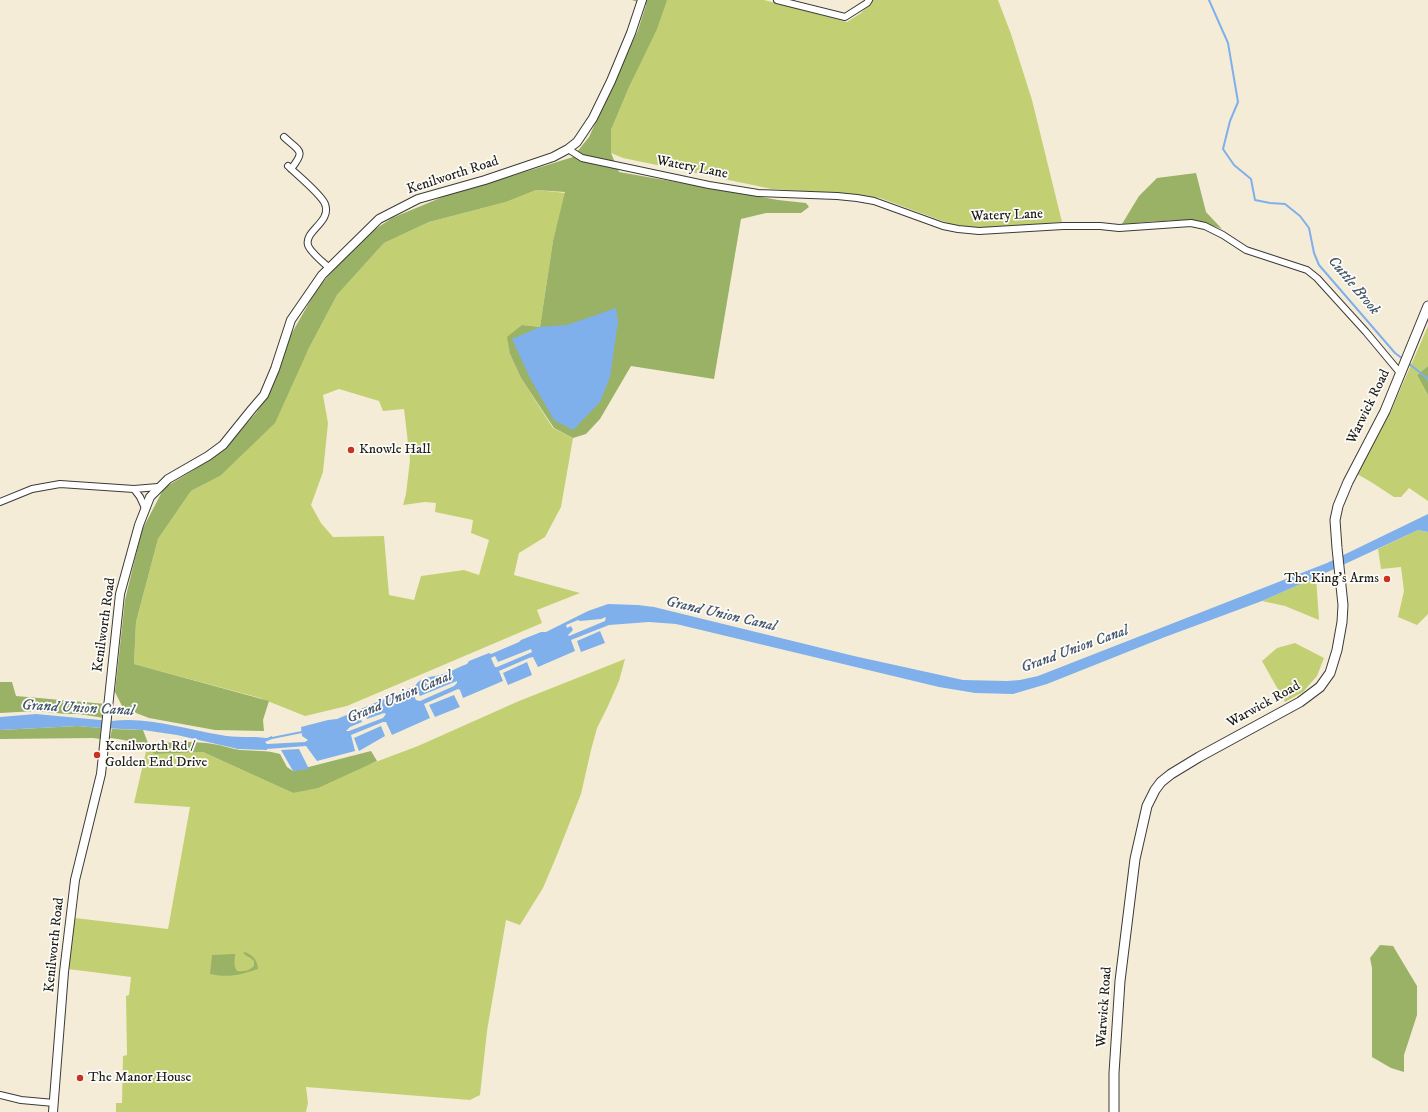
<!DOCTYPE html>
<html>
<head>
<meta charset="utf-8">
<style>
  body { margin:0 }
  canvas { display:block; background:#f5ecd7 }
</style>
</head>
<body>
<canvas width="1428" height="1112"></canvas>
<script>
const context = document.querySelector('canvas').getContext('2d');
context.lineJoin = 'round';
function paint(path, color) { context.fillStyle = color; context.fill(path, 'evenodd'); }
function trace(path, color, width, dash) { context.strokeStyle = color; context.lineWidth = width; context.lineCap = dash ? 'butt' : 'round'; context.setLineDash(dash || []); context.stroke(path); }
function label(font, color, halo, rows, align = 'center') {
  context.font = font + ' "IM FELL DW Pica",serif'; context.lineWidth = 3.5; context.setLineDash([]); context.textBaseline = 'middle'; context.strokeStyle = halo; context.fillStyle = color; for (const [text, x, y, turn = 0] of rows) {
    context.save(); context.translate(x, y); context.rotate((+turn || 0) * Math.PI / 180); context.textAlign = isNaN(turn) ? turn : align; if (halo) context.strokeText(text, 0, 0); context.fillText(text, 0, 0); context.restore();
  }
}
const green = new Path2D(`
  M666,0H764L847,22L861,13L873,0H998L1011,34L1032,100L1062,222L1002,227H974L953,225L880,198L847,194L772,189L623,158L611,153V130Z
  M536,190L566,193L553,241L540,327L522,325L510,354L521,378L553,428L573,438L561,507L545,537L519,553L514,575L580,593L537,610L542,623L347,706L305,716L260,698L134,664L136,622L158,539L191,491L220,476L308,350L337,295L384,243L429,222L506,202ZM339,389L379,401L383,411L404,409L410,460L406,494L403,505L425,502L436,503L435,512L473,520L471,533L489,540L479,575L464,570L421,576L414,600L389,595L384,536L333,537L321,523L311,505L323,472L328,423L323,395Z
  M1428,326V366L1417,375L1428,395V501L1409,488L1401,497H1394L1371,482L1357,474L1390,413Z
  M1418,530L1428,532V614L1417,625L1398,617L1404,591L1401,567L1381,569L1378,549Z
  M1316,577L1319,620L1285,606L1262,601Z
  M1295,643L1324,658L1317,676L1303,692L1285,702L1262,661L1277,648Z
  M625,659L619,681L608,706L597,728L591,750L581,794L557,855L543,888L520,925L506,920L487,1031L480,1095L470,1100L306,1087L308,1103L306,1112H116V1103H122L123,1056L127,1055L126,996L129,995L131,977L68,969L75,918L168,929L190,807L134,803L147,747L155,754L203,752L293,793L418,746L519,701Z`);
const forest = new Path2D(`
  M632,0H667L657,29L630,85L611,130V153L619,172L778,200L806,203L809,207L801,213H766L741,219L714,379L631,366L600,419L586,434L573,438L554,428L521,378L510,354L507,337L522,325L540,327L553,241L565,192L536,190L506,202L429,222L384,243L337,295L308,350L275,423L220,476L191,491L158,539L136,622L134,664L269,701L263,720L264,731L215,730L149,718L123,708L115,692L125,600L142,530L164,488L192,471L226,447L256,413L276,379L289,338L317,289L343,259L374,230L392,218L457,191L515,175L573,157L589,137L638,30L646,5Z
  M1196,173L1206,212L1222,229C1190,215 1155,222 1122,224L1139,196L1157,178Z
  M1428,366V395L1417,375Z
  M0,682H12L16,696L106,704L104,718L79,714H66L36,711L0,713Z
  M78,726L101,728L100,739L93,738L0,739V730Z
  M112,729L143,730L148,743C170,743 191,740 213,744C222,745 231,749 240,750C255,751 266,750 280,754L287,767L293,771L371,751L377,761L318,788L293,793L203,752L155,754C142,743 127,740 110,738Z
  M1380,945L1393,946L1417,986V1015L1404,1055V1072L1391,1068L1372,1057V968L1370,958Z
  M245,952C254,956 257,960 258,969C239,975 230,978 210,974L212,955L235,954C235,960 233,966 237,971C243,972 249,971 254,966V961C251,957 247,957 243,953Z`);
const water = new Path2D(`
  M616,308L618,322L610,377L600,402L573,430L554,420L531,380L512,339L540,327L567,325Z
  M1428,514V532L1418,530L1332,570L1262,601L1165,637L1047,684L1013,694L975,693L939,687L676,624L649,622L609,625L571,640L575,651L538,667L533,657L529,658L499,671L503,681L463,698L460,690L458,689L424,704L430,718L392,735L386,722H383L351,735L355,751L317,761L306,746L267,749V750L238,749L177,735L143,730L101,728L78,726L0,730V717L36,714L111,721C148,716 184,729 221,735C236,738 251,736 267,738L272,736V739L265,742L267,744L305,742L308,740L302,736L301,727L328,720L337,719L415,686C420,677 431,677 440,675C449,673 458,667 467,664L469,661L489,653L491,654L519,642L521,640L541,632H546L588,611L608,604L638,605L654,607L854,656L963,680L1007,681L1020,680L1038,676L1327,563ZM606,617L605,621L569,636L568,635L573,630L571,626L567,628L566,625L578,620L580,621L601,619ZM531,649L532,652L530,653L497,667H495L491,658L495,656L498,662ZM457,681V683L454,686L420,701L416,700L412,692L417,690L420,696ZM363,711L367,719L384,713L386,714L383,718L349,731H346L350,727L362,722L359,713Z
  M600,631L605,643L581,652L577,641Z
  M527,662L532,675L508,685L503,673Z
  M454,695L460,707L435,717L429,705Z
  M381,726L385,736L359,751L354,738Z
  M299,749L309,769L293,771L281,750Z`);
const stream = new Path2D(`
  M1209,0L1228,43L1238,102L1230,121L1223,149L1234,165L1251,179L1255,200L1270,203L1285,204L1300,216L1309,228L1314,253L1319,265L1395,353L1403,359
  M1408,363L1427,378L1428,381
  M272,738L302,732`);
const street = new Path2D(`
  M777,0L845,17L867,3L869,0
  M284,137C300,152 306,150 291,169
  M568,149L582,158L709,185L758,193L837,196L857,198L874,201L943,226L958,229L979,231L1063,226H1100L1119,228L1191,223L1205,226L1223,235L1246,250L1307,270L1317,278L1366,332L1401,374
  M288,166C296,174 321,194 325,204C332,222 304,231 308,245C310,252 323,262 329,268
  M134,489L158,487
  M0,502L32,489L60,484L134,489L140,497L145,508
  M0,1095L21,1100L54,1103`);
const secondary = new Path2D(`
  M53,1112L64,972L75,880L101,774L120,594L139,525L150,497L168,479L208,456L223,445L252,409L264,395L275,369L291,320L322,275L379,219L418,199L485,180L553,157L568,149L577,142L593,118L611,81L631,33L642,0`);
const primary = new Path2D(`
  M1114,1112V1073L1120,981L1135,859L1147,806L1155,790L1161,782L1171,774L1199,757L1300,702L1320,687L1330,673L1337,650L1342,622L1343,605L1337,548L1335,520L1338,506L1348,482L1385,411L1428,306`);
const markers = [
  [351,450,4,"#c8321e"],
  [1387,579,4,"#c8321e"],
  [97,755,4,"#c8321e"],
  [80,1078,4,"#c8321e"]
];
const streetNames = [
  ["Watery Lane",692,168,11],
  ["Kenilworth Road",453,176,-18],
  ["Watery Lane",1007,216,-2],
  ["Warwick Road",1369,407,-64],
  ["Kenilworth Road",105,625,-82],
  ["Warwick Road",1264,705,-29],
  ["Kenilworth Road",55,945,-84],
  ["Warwick Road",1105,1007,-86]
];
const poiNames = [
  ["Knowle Hall",359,450],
  ["The King's Arms",1379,579,"right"],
  ["Kenilworth Rd /",105,747],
  ["Golden End Drive",105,763],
  ["The Manor House",88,1078]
];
const waterNames = [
  ["Cuttle Brook",1353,286,50],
  ["Grand Union Canal",721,615,13],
  ["Grand Union Canal",1075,650,-20],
  ["Grand Union Canal",400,698,-23],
  ["Grand Union Canal",78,709,3]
];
paint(green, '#c2d073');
paint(forest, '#99b265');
paint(water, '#7fb0eb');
trace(stream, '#7fb0eb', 2);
trace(street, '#3d3b38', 8);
trace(secondary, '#3d3b38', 10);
trace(primary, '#3d3b38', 11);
trace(street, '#fff', 6);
trace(secondary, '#fff', 8);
trace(primary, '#fff', 9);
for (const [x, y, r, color] of markers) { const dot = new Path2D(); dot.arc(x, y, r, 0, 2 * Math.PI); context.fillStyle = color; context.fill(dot); trace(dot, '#fdfcf7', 1.5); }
label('14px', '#1c1c1c', '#fdfcf7', streetNames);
label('14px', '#1c1c1c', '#fdfcf7', poiNames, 'left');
label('italic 15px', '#44576f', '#fdfcf7', waterNames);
</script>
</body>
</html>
